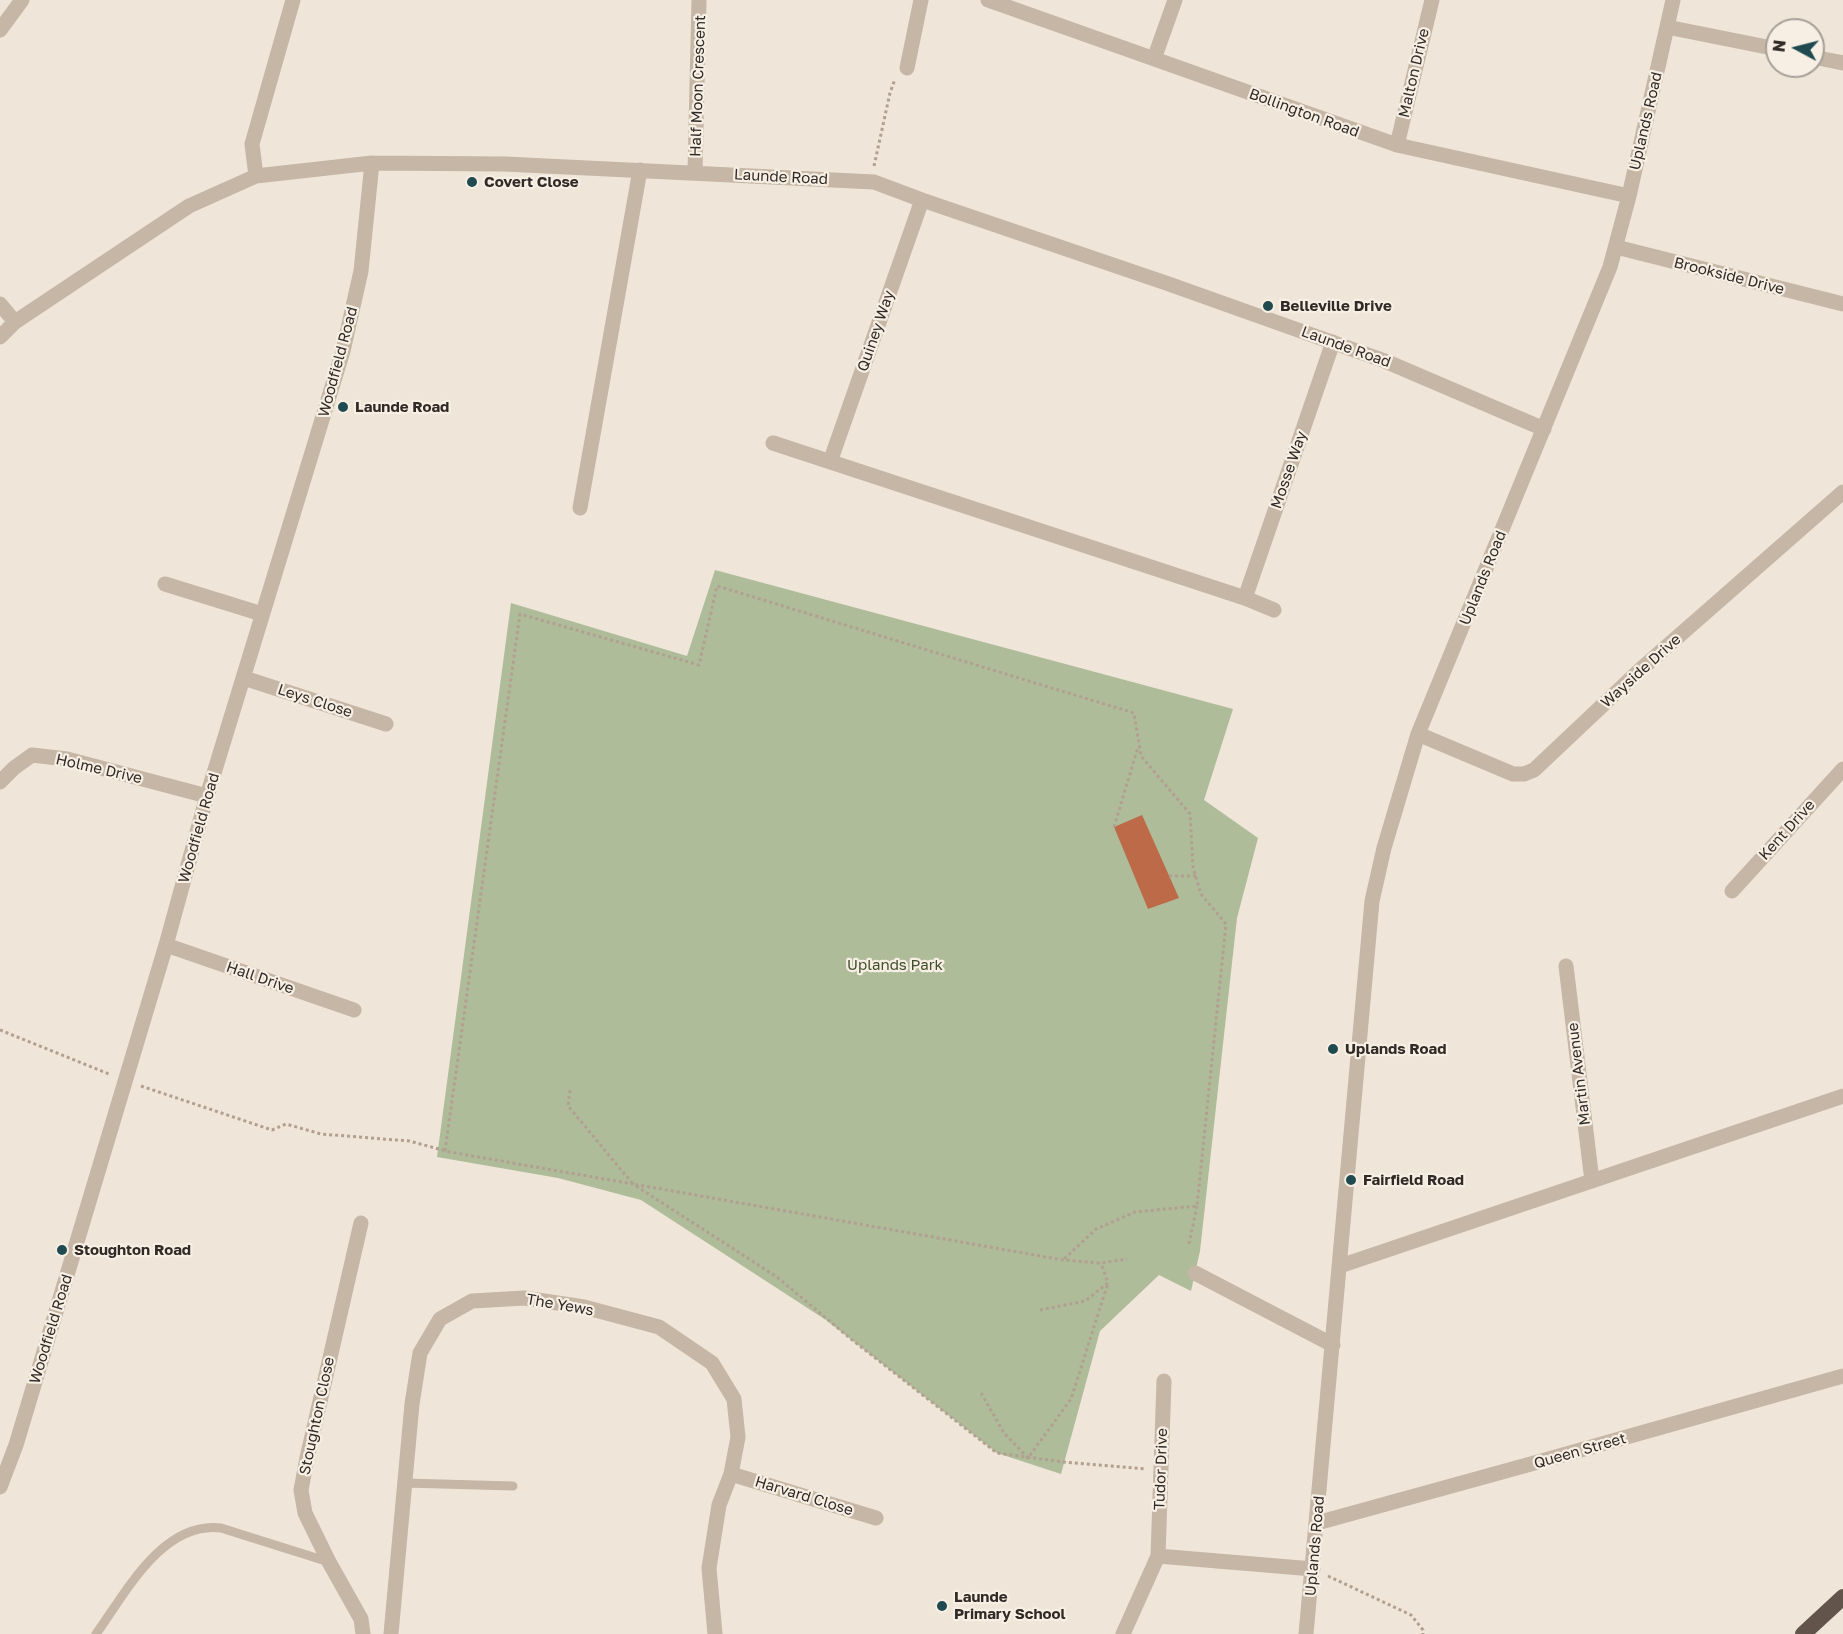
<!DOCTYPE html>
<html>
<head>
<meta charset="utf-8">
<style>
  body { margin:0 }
  #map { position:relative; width:1843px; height:1634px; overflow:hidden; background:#efe5d8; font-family:"Golos Text",sans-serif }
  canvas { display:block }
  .north { position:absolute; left:1765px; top:18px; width:60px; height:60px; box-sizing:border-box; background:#f7efe4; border:2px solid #a8a098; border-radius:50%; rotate:277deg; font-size:16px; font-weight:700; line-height:24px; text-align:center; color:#322a26 }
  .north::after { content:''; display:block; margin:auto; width:21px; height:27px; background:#1f4a50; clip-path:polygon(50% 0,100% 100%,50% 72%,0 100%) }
</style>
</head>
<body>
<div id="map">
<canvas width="1843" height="1634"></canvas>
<div class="north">N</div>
</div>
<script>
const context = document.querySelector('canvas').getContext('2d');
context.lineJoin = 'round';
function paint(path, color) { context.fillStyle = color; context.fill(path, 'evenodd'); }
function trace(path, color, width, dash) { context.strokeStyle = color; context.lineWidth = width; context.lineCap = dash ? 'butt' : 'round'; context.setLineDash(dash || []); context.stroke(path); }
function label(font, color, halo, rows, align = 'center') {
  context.font = font + ' "Golos Text",sans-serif'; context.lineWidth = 4.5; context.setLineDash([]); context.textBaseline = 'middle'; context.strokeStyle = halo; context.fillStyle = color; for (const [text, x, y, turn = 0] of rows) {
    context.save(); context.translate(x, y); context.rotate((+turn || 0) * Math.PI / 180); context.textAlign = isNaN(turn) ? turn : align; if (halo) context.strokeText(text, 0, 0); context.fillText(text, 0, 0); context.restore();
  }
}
const green = new Path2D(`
  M715,570L1233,709L1204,800L1258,838L1237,918L1200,1251L1191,1291L1159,1275L1100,1331L1061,1474L997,1453L826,1320L641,1200L558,1178L437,1157L511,603L687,656Z`);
const building = new Path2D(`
  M1142,815L1179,898L1148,909L1114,827Z`);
const path = new Path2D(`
  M874,166L890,93L895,79
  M1114,827L1138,747
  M1169,876H1196
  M0,1030L109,1074
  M141,1086L272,1130L286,1124L321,1134L409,1141L450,1152L633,1184L777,1277L851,1339L997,1453L1064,1462L1146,1469
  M570,1090L568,1106L633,1184L1063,1260L1101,1263L1127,1259
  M445,1151L520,614L699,665L717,586L1134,713L1141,756L1190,814L1193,867L1201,894L1226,924L1197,1206L1135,1212L1096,1229L1063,1260
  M1189,1244L1197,1206
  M1040,1310L1085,1301L1108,1283L1101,1263
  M981,1393L1004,1433L1028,1458L1071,1399L1108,1283
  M1328,1576L1411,1615L1423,1630V1634`);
const service = new Path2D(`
  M405,1483L513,1486
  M96,1634C125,1594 162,1521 221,1528L329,1562`);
const minor = new Path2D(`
  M988,0L1397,145L1629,196
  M1667,27L1777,49
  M0,30L22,0
  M1813,57L1843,63
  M1154,59L1175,0
  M907,68L921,0
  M1397,145L1432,0
  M695,172L699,0
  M256,176L252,144L293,0
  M1616,247L1843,304
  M0,304L15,322
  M0,337L15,322L189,206L256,176L372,163L505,164L874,182L922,200L1166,283L1385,361L1544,429
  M773,443L1245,598L1274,610
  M830,462L922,200
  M580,508L640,170
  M165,584L262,614
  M1245,598L1333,342
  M244,678L386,724
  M1418,734L1513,774H1524L1534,770L1640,670L1843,492
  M0,782L14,768L32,755L67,759L207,796
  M1732,891L1843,769
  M166,945L354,1010
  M1566,966L1592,1181
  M361,1223L307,1458L301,1490L305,1513L329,1562L361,1619L363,1634
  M1340,1266L1843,1096
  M1195,1273L1333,1345
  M731,1474L876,1518
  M0,1487L16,1445L166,945L207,796L343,351L361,271L372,163
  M1317,1523L1538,1462L1843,1376
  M1158,1556L1313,1569
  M391,1634L412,1404L420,1353L440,1319L472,1301L524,1298L584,1307L659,1327L712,1363L734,1399L738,1437L731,1474L719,1505L709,1568L715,1634
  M1123,1634L1158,1556L1164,1381
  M1306,1634L1372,901L1384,848L1418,734L1610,267L1629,196L1673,0`);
const trunk = new Path2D(`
  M1803,1634L1843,1597`);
const markers = [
  [472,182,6,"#1f4a50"],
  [1268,306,6,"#1f4a50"],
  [343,407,6,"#1f4a50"],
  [1333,1049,6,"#1f4a50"],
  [1351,1180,6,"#1f4a50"],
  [62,1250,6,"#1f4a50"],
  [942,1606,6,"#1f4a50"]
];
const streetNames = [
  ["Malton Drive",1414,73,-77],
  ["Half Moon Crescent",698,86,-88],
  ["Bollington Road",1304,113,20],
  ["Uplands Road",1646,121,-77],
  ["Launde Road",781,177,3],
  ["Brookside Drive",1729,276,14],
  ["Quiney Way",876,331,-71],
  ["Launde Road",1346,347,20],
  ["Woodfield Road",338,362,-75],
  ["Mosse Way",1289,470,-71],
  ["Uplands Road",1483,578,-68],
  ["Wayside Drive",1641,671,-42],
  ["Leys Close",315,701,18],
  ["Holme Drive",99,769,13],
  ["Woodfield Road",199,828,-74],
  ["Kent Drive",1787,830,-48],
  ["Hall Drive",260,978,19],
  ["Martin Avenue",1579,1074,-97],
  ["The Yews",560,1305,10],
  ["Woodfield Road",51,1329,-73],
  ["Stoughton Close",317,1416,-78],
  ["Queen Street",1580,1451,-16],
  ["Tudor Drive",1161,1469,-88],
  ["Harvard Close",804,1496,17],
  ["Uplands Road",1315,1546,-85]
];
const poiNames = [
  ["Covert Close",484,182],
  ["Belleville Drive",1280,306],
  ["Launde Road",355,407],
  ["Uplands Road",1345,1049],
  ["Fairfield Road",1363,1180],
  ["Stoughton Road",74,1250],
  ["Launde",954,1597],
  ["Primary School",954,1614]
];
const parkNames = [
  ["Uplands Park",895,965]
];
paint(green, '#afbc9a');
paint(building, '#bc6a48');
trace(path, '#b1a090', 3, [3, 3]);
trace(service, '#c5b6a5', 9);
trace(minor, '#c5b6a5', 15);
trace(trunk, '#62544b', 16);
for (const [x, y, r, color] of markers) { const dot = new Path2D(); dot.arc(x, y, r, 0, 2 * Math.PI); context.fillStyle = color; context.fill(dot); trace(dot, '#f7efe4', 2); }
label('15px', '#322a26', '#f7efe4', streetNames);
label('bold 15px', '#322a26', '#f7efe4', poiNames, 'left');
label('15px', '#404e2c', '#f7efe4', parkNames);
</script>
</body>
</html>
